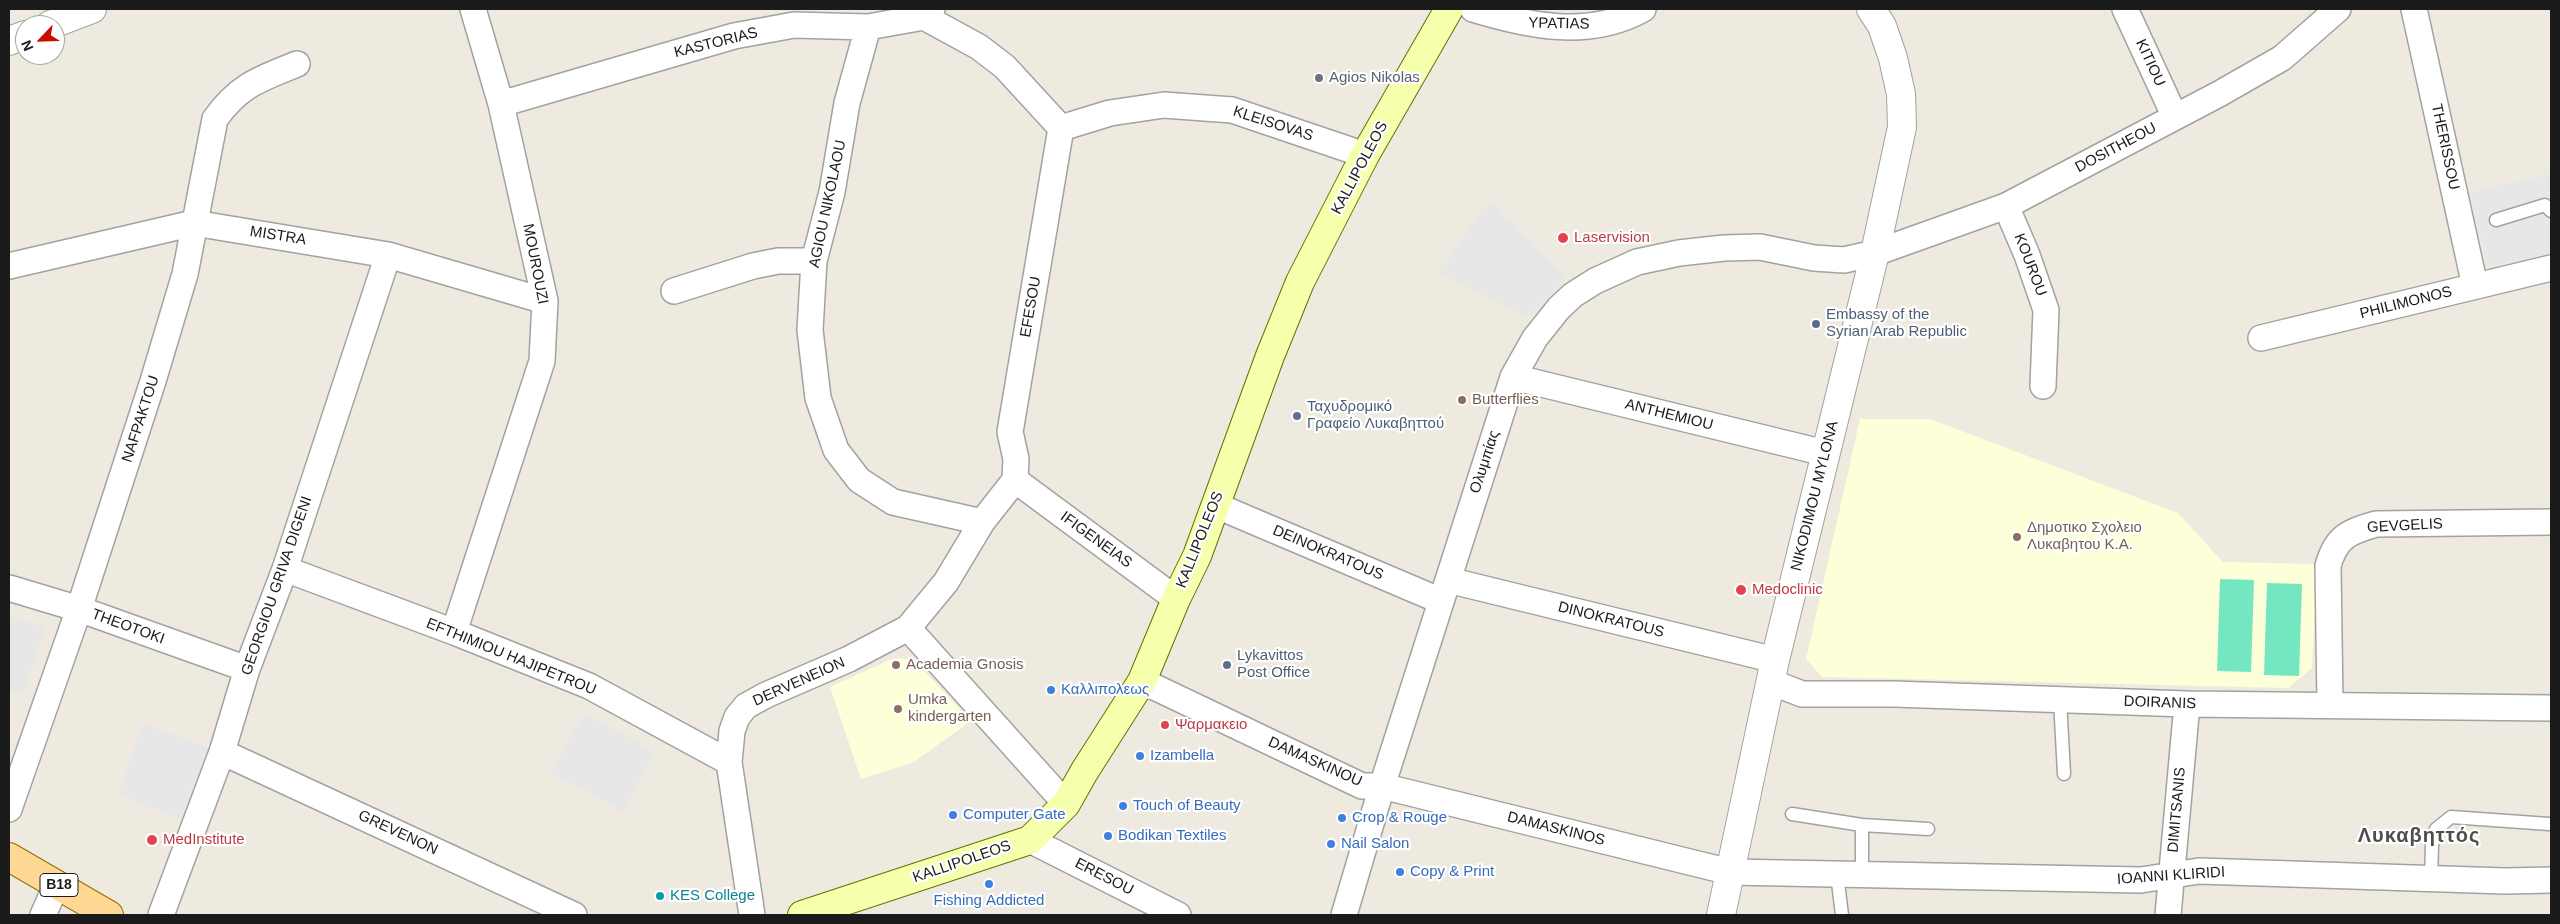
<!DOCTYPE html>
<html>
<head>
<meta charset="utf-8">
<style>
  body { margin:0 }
  #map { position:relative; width:2560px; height:924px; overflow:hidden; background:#eeeadf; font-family:Arial,sans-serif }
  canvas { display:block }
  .frame { position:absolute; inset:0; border:10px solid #1b1b1b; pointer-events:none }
  .north { position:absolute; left:15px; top:15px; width:50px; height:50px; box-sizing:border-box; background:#fff; border:1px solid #a4a4a4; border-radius:50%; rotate:246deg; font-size:14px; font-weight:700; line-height:20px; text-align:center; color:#1b1b1b }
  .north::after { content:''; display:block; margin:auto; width:18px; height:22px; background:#c60e00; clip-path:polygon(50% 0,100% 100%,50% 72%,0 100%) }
</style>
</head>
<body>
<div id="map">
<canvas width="2560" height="924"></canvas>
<div class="frame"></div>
<div class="north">N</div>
</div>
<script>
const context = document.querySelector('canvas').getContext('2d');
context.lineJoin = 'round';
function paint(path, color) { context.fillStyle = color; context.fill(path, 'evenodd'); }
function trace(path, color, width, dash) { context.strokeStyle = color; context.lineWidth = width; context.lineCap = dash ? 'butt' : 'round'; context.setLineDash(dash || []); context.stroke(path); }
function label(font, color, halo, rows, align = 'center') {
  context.font = font + ' Arial,sans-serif'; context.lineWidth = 4.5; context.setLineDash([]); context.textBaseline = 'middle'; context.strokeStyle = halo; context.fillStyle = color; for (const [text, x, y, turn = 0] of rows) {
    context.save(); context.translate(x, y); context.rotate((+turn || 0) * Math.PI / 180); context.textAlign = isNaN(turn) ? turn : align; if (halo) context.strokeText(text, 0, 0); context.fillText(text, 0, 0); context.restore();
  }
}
const education = new Path2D(`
  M1860,419H1930L2178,513L2223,562L2317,564L2312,668L2288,688L1822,677L1806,659Z
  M894,658L913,659L971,721L914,762L861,779L830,687Z`);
const pitch = new Path2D(`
  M2220,579L2254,580L2251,672L2217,671Z
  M2267,583L2302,584L2299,676L2264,675Z`);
const parking = new Path2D(`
  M2551,174V254L2496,267L2487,263L2470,192Z
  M1490,200L1567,279L1529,317L1438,272Z
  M9,615L45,628L23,694L9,689Z
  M584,713L655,752L623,812L551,773Z
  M143,723L209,748L180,819L118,795Z`);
const service = new Path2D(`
  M2496,220L2545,205L2551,211
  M2060,700L2064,774
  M1792,814L1862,825L1928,829
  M1837,874L1842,915
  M1862,875V825
  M2431,879L2432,845L2436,829L2451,817L2549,824`);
const minor = new Path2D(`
  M1473,9C1529,26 1589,39 1643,9
  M2125,9L2175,117
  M2414,9L2475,286
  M924,17L979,47L1005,67L1061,128
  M868,27L847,103L832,192L814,261L810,330L818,398L836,450L859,480L893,502L982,522
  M501,104L734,36L794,25L868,27L924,17L932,9
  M1061,128L1110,113L1164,105L1232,110L1365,155
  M2006,206L2027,255L2046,310L2043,386
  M9,266L194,223L388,255L545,301
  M674,291L753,266L778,261H814
  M2261,338L2551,268
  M1513,377L1825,453
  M1015,480L1176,599
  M1215,505L1441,601
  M285,569L454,632L589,686L729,762
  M1448,580L1775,660
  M9,588L79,609L247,669
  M908,628L1066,804
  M454,632L542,361L545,301L501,104L473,9
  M1142,681L1362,786H1382L1730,872L2141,880L2199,871L2505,881L2551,880
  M1771,682L1802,694H1894L2187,704L2551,708
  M2330,704L2328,566C2336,537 2348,532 2376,524L2551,522
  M222,752L574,915
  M9,809L79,609L153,381L185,274L215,119C239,85 260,79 297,64
  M1030,840L1178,915
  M43,915L57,884
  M161,915L222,752L247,669L285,569L388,255
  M752,915L729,762L732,731L737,717L746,706L766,695L849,659L908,628L946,582L982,522L1015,480L1016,459L1010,432L1061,128
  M1344,915L1383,783L1513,377L1535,338L1559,308L1573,295L1595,281L1637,262L1679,253L1724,248L1760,247L1814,258L1844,260L1875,253L2006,206L2219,94L2282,58L2338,9
  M2168,915L2187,704`);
const tertiary = new Path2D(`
  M50,25L92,9
  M9,41L25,35
  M1721,915L1775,660L1875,253L1902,127L1901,94L1893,58L1882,26L1871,9`);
const secondary = new Path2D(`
  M802,915L1030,840L1066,804L1084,772L1142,681L1176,599L1197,556L1270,356L1300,282L1365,155L1449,9`);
const primary = new Path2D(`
  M9,857L109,915`);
const markers = [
  [1319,78,5,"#6b7280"],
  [1563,238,6,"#e0444e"],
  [1816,324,5,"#5c6f8a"],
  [1462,400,5,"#8d6e63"],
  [1297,416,5,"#5c6f8a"],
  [2017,537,5,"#8d6e63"],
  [1741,590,6,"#e0444e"],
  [896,665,5,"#8d6e63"],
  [1227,665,5,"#5c6f8a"],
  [1051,690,5,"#3f7fe0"],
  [898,709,5,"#8d6e63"],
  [1165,725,5,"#e0444e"],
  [1140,756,5,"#3f7fe0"],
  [1123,806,5,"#3f7fe0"],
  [953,815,5,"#3f7fe0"],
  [1342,818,5,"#3f7fe0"],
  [1108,836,5,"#3f7fe0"],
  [152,840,6,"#e0444e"],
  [1331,844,5,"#3f7fe0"],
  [1400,872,5,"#3f7fe0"],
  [989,884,5,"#3f7fe0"],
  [660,896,5,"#0f9aa8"]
];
const shields = [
  [59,885,38]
];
const shieldNames = [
  ["B18",59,885]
];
const streetNames = [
  ["YPATIAS",1559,24,1],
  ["KASTORIAS",716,43,-14],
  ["KITIOU",2150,63,65],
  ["KLEISOVAS",1273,124,18],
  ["THERISSOU",2445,147,78],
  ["DOSITHEOU",2116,148,-28],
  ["KALLIPOLEOS",1360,168,-62],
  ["AGIOU NIKOLAOU",828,204,-78],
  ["MISTRA",278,236,9],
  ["MOUROUZI",535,264,79],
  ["KOUROU",2030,265,69],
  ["PHILIMONOS",2406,303,-14],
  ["EFESOU",1031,307,-80],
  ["ANTHEMIOU",1669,415,14],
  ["NAFPAKTOU",141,419,-72],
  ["Ολυμπίας",1485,462,-72],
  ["NIKODIMOU MYLONA",1815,496,-76],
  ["GEVGELIS",2405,526,-3],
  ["IFIGENEIAS",1096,540,36],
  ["KALLIPOLEOS",1200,540,-68],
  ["DEINOKRATOUS",1328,553,23],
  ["GEORGIOU GRIVA DIGENI",277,586,-71],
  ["DINOKRATOUS",1611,620,14],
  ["THEOTOKI",128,627,20],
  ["EFTHIMIOU HAJIPETROU",511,657,22],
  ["DERVENEION",799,682,-24],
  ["DOIRANIS",2160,703,2],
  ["DAMASKINOU",1315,762,24],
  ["DIMITSANIS",2177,810,-85],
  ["DAMASKINOS",1556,829,14],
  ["GREVENON",398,833,25],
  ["KALLIPOLEOS",962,862,-19],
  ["IOANNI KLIRIDI",2171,876,-4],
  ["ERESOU",1104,877,27]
];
const worshipNames = [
  ["Agios Nikolas",1329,78]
];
const healthNames = [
  ["Laservision",1574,238],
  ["Medoclinic",1752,590],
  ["Ψαρμακειο",1175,725],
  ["MedInstitute",163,840]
];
const serviceNames = [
  ["Embassy of the",1826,315],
  ["Syrian Arab Republic",1826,332],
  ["Ταχυδρομικό",1307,407],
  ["Γραφείο Λυκαβηττού",1307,424],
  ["Lykavittos",1237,656],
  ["Post Office",1237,673]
];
const educationNames = [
  ["Butterflies",1472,400],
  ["Δημοτικο Σχολειο",2027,528],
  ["Λυκαβητου Κ.Α.",2027,545],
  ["Academia Gnosis",906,665],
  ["Umka",908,700],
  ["kindergarten",908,717]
];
const shopNames = [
  ["Καλλιπολεως",1061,690],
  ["Izambella",1150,756],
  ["Touch of Beauty",1133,806],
  ["Computer Gate",963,815],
  ["Crop & Rouge",1352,818],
  ["Bodikan Textiles",1118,836],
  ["Nail Salon",1341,844],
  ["Copy & Print",1410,872],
  ["Fishing Addicted",989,901,"center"]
];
const cultureNames = [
  ["KES College",670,896]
];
const districtNames = [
  ["Λυκαβηττός",2419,836]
];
paint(education, '#fcffd7');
paint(pitch, '#74e7c2');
paint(parking, '#e7e7e7');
trace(service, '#a2a2a2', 15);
trace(minor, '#a2a2a2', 28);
trace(tertiary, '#a2a2a2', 30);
trace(secondary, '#5f7400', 30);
trace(primary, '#926c00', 30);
trace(service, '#fff', 12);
trace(minor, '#fff', 25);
trace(tertiary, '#fff', 28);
trace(secondary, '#f5ffac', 28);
trace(primary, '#ffd893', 28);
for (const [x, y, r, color] of markers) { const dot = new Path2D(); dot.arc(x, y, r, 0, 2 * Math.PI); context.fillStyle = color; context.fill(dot); trace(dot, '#fff', 2); }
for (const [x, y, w] of shields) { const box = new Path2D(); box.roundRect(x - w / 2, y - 11.5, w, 23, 4); context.fillStyle = '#fff'; context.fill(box); trace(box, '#1b1b1b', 1); }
label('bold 14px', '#1b1b1b', null, shieldNames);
label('15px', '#1b1b1b', '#fff', streetNames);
label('15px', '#5b616d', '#fff', worshipNames, 'left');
label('15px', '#be3a42', '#fff', healthNames, 'left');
label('15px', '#4e5e75', '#fff', serviceNames, 'left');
label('15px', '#785e54', '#fff', educationNames, 'left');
label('15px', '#366cbe', '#fff', shopNames, 'left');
label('15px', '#0d838f', '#fff', cultureNames, 'left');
context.letterSpacing = '1px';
label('bold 20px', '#4e4e4e', '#fff', districtNames);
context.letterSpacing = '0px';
</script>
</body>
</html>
